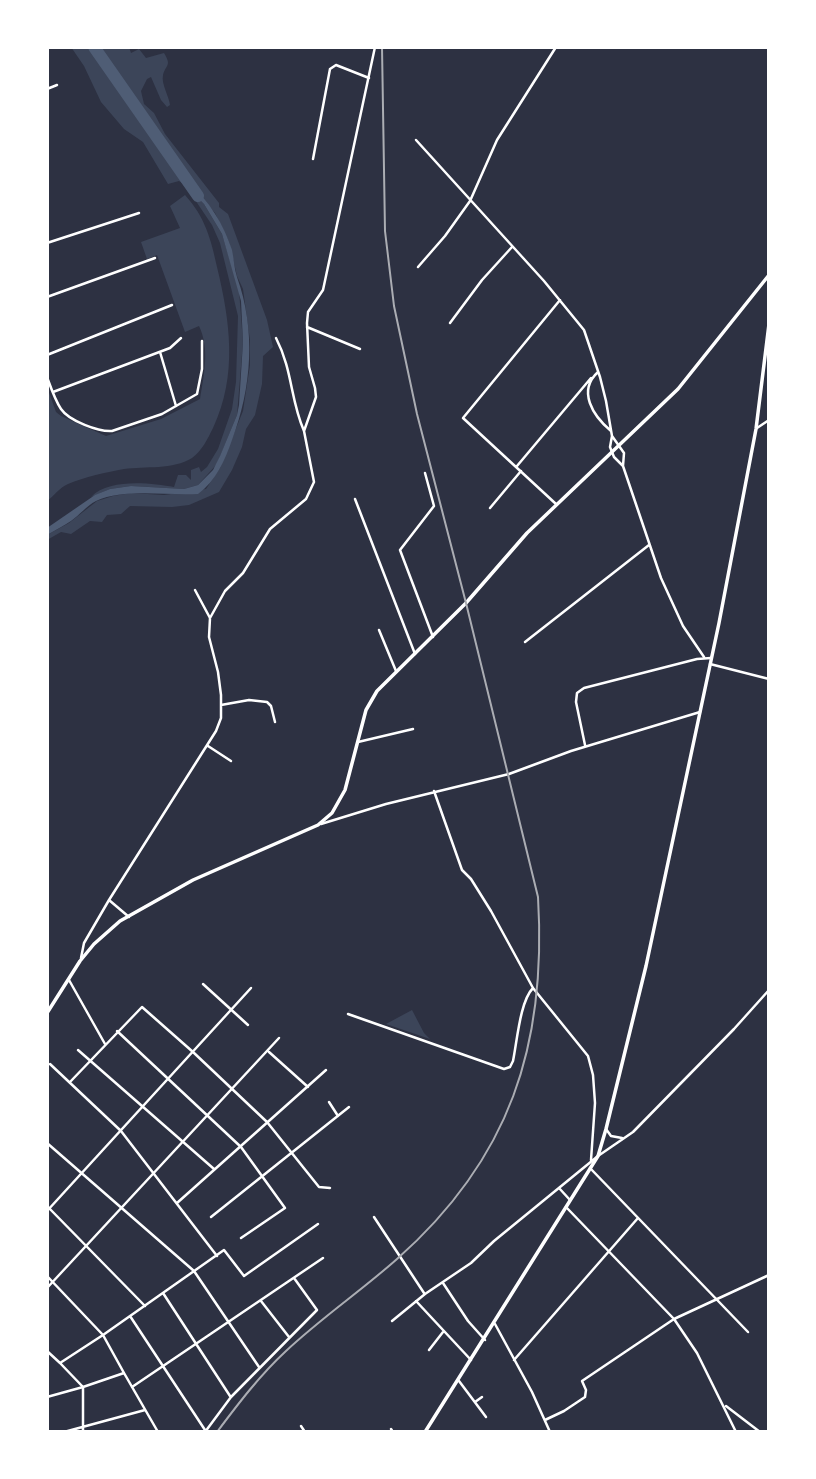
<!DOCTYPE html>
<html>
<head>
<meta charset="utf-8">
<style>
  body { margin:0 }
  #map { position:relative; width:816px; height:1479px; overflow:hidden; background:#2d3142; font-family:"PT Sans",sans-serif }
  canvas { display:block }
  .frame { position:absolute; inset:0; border:49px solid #fff; pointer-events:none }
</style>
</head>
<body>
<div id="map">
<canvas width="816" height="1479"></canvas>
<div class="frame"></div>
</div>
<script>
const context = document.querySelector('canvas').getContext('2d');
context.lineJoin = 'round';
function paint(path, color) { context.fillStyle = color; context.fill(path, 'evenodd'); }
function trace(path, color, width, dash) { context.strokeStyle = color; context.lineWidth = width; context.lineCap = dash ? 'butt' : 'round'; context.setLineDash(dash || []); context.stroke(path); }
const green = new Path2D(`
  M71,47H129L131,53L139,49L146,58L164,53C172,66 166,64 163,75C161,84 169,96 170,105L167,107L161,100L151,77L147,79L141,91L144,104L154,113L165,134L219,203V207L228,214L267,320L273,347L263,356L262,384L255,415L246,429L242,447L232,470L219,492L189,505L172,507L130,506L121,514L107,515L102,522L90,521L71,534L61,532L47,540V535L69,523L97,501L113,496L131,493L164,495L206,489L220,468L243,411L250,365V340L243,289L237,276L229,242L215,213L190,185L192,192L204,204L222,234L239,290L243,342L237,415L217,464L198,485L184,489L131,486L110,489L91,497C109,478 151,483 174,487L178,475H186L191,480V470L199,467L201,472L207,467L218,449L232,409L236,382L238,316L220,243L212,225L185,185L179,181L168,184L143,142L124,129L101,102L84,66Z
  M185,195C205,217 211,239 217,267C230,321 238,375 213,428C208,438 202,451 192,458C173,470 145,466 124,469C107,472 84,477 68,484C60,487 54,496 47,501V387L56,412L61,416L106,436L161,419L200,399C204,375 210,349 199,326L185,332L157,255L147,259L141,242L180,228L170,206Z
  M412,1010L424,1033L430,1039L386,1024Z`);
const water = new Path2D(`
  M189,184C209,200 224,225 232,250C234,259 234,268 237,277C256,330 252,387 232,440C225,460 216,481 198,494C166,496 125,488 96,501C86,506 80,515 71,521C64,526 55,530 47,535V528L95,495L110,489L131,486L184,489L198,485L213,470L220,456L237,415L239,405L243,342L241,301L222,234L204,204L192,192Z`);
const river = new Path2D(`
  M94,47L198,196`);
const minor = new Path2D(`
  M47,89L57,85
  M416,140L544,281L584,330L600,377L606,401L612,436L610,447L614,457L623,466
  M313,159L330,69L336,65L369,78
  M47,243L139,213
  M418,267L445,236L470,201L497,140L556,47
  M47,297L155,258
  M450,323L482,280L512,247
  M307,327L360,349
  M276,338C293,371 290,399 304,431
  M160,352L176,406
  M47,355L172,305
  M598,372C577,391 593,416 611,431
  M47,377C51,388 55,400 61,409C69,421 99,432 112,431L162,414L197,394L202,369V341
  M53,392L170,348L181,338
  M757,428L769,420
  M612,436L624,453L623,466L661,578L683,626L704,657
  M517,466L591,378
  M425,473L434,506L400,550L433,637
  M355,499L415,654
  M556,504L463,418L560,300
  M490,508L521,471
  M195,590L210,618
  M379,630L396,671
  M525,642L649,545
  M710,664L769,679
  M221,705L249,700L267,702L271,706L275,722
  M358,742L413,729
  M585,745L576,702L577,693L584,688L697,659L711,658
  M208,746L231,761
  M434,791L462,870L471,879L491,911L533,988L588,1056L593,1075L595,1103L591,1160
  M321,824L386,804L509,774L571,751L700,712
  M109,900L216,731L221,718V695L218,672L209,637L210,618L225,591L243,573L270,529L306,499L314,482L304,431L316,397L315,388L309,367L307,323L308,312L323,290L375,47
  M81,958L84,943L109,900L129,917
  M69,980L105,1044
  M203,984L248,1025
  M348,1014L504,1069L510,1067L513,1061C517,1042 520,1001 533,988
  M117,1031L241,1147L285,1208L241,1238
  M78,1050L214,1169
  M269,1052L308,1087
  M50,1064L121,1131L217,1256
  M70,1082L142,1007L193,1052L267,1122L319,1187L330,1188
  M329,1102L338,1116
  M606,1129L611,1136L622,1138
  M47,1143L194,1271L259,1367
  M590,1168L748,1332
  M559,1188L570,1200
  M177,1203L326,1070
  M47,1206L145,1306
  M566,1207L674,1319L697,1353L736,1432
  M47,1211L251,988
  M211,1217L349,1107
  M374,1217L424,1293
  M47,1276L103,1335L124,1373L83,1387L60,1363L103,1335L224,1250L244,1276L318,1224
  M443,1283L468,1321L485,1340
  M47,1288L279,1038
  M163,1293L230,1396
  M261,1301L289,1337
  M416,1301L471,1360
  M130,1316L205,1430
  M392,1321L425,1294L471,1263L494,1241L598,1156L633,1132L734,1029L769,990
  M495,1324L532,1392L550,1432
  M429,1350L443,1332
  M47,1351L60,1363
  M514,1360L638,1218
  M124,1373L158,1432
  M459,1381L486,1417
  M132,1387L323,1258
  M47,1397L83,1387V1432
  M475,1402L482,1397
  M726,1406L760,1432
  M545,1420L564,1411L585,1397L586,1390L582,1381L674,1319L769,1275
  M301,1426L305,1432
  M391,1429L393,1432
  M64,1432L145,1410
  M205,1432L231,1397L317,1310L294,1278`);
const tertiary = new Path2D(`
  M47,1013L80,961L94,944L120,921L193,880L318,825L332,813L345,790L366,710L377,691L466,603L527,533L678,389L769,275`);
const secondary = new Path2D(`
  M425,1432L598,1156L606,1129L646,966L719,623L756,429L769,324`);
const rail = new Path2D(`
  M217,1432C238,1404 260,1375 286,1351C321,1318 361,1291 397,1259C510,1159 547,1045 538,897L466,603L417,414L394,306L385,231L382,47`);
paint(green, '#3c4559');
paint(water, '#4f5d75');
trace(river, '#4f5d75', 12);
trace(minor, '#fff', 2.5);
trace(tertiary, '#fff', 3.5);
trace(secondary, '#fff', 3.5);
trace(rail, '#abadb3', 2);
</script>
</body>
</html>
